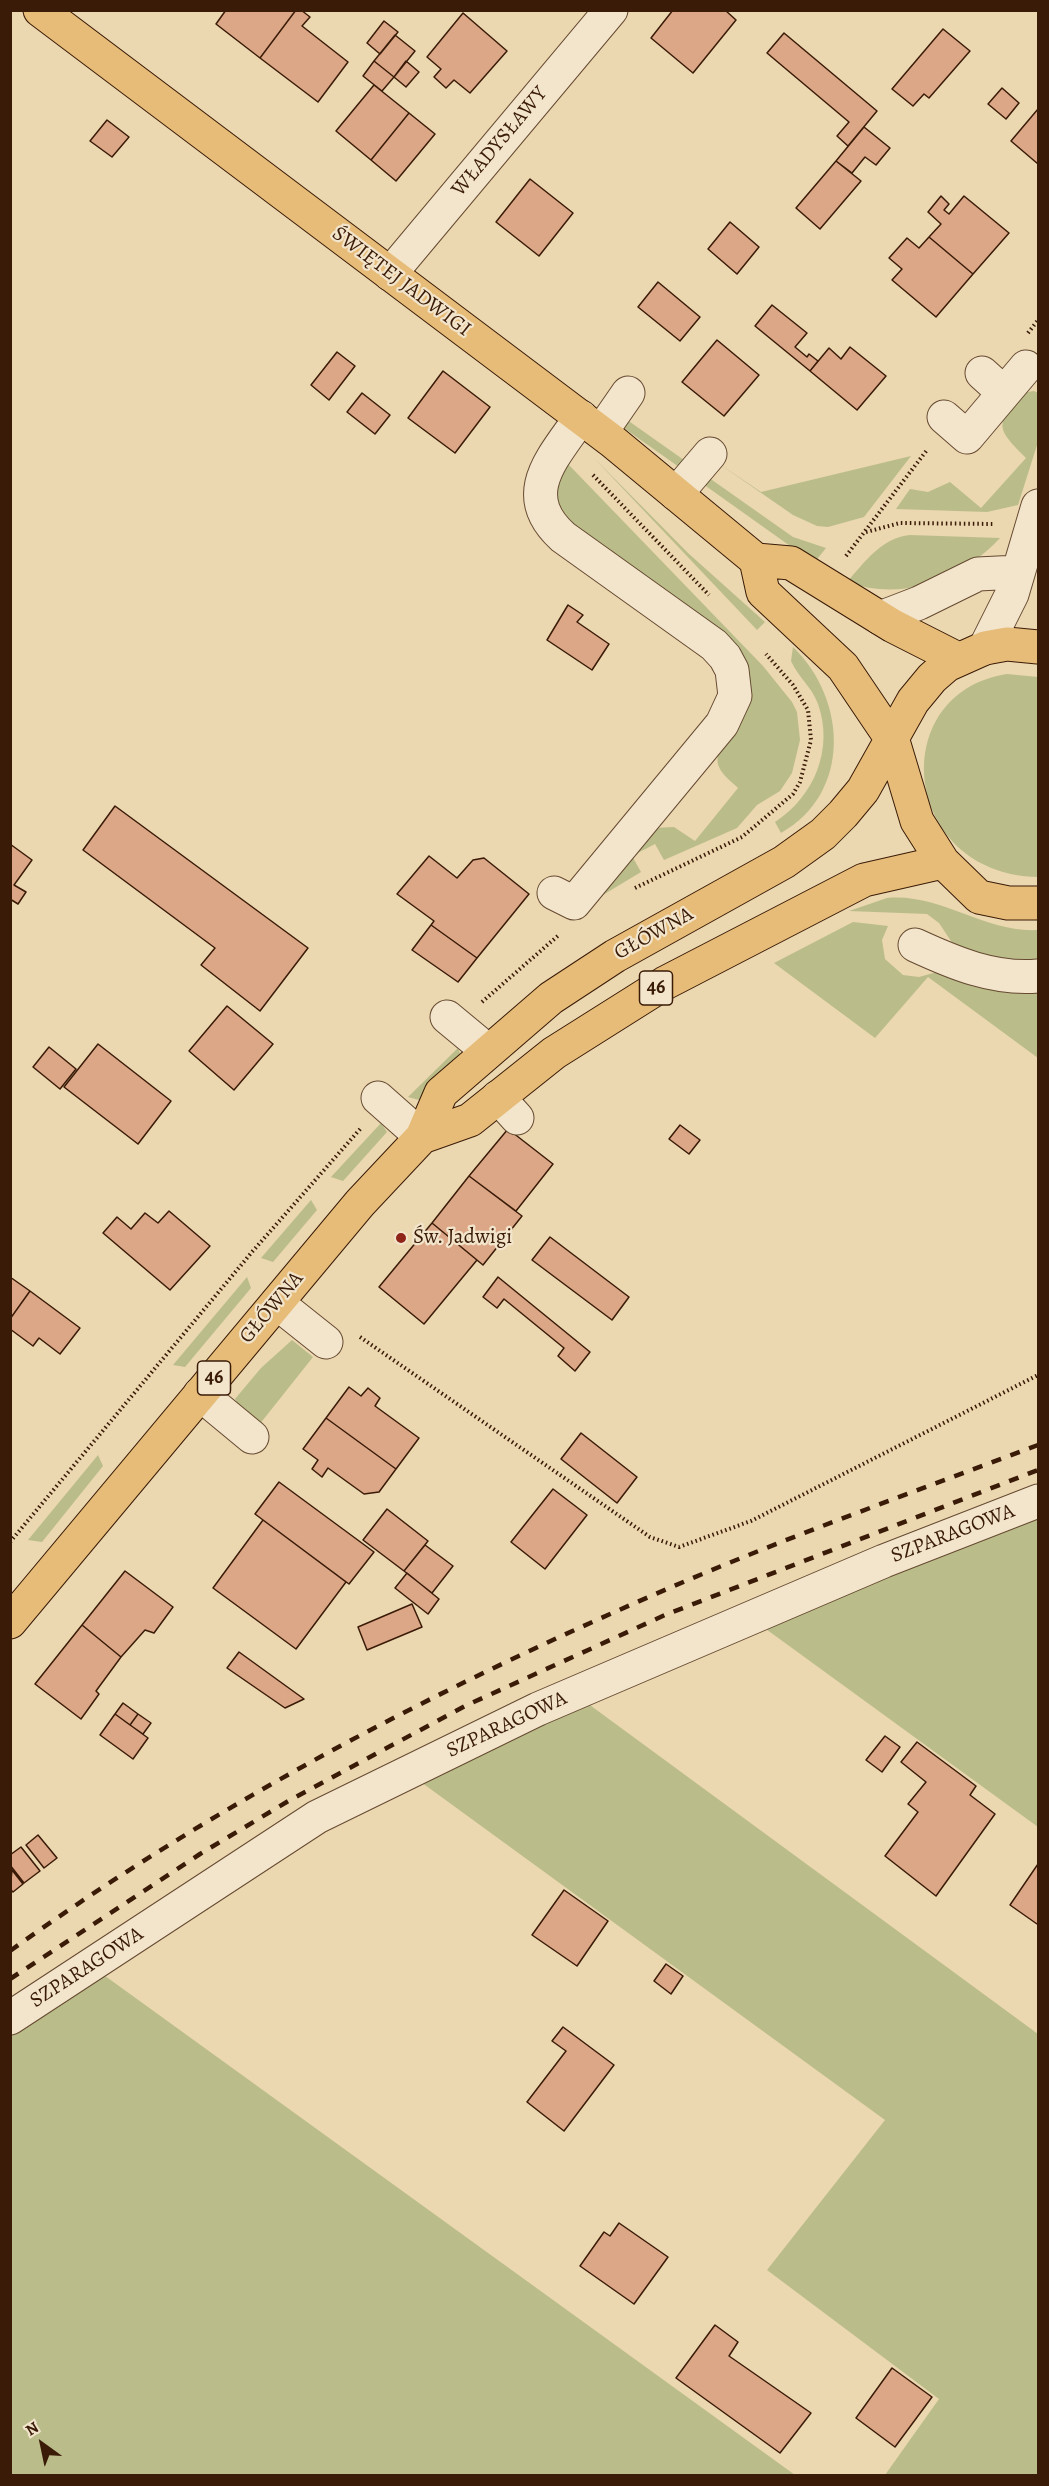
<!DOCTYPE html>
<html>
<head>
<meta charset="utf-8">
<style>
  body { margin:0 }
  #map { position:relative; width:1049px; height:2486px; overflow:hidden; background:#ebd7b0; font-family:Alegreya,serif }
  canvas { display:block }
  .frame { position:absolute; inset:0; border:12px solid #3a1b07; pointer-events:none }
  .north { position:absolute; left:12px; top:2414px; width:60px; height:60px; -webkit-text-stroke:4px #f2e5cc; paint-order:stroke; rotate:327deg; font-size:16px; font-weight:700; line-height:24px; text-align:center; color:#3a1b07 }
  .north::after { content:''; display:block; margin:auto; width:21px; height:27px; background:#3a1b07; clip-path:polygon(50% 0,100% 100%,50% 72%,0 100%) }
</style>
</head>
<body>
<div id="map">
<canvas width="1049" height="2486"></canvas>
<div class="frame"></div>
<div class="north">N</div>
</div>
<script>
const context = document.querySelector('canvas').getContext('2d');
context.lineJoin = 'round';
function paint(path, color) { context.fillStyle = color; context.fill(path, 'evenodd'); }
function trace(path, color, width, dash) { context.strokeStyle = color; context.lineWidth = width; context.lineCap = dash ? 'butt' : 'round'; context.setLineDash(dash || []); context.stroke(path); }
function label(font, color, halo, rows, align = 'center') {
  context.font = font + ' Alegreya,serif'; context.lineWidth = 4.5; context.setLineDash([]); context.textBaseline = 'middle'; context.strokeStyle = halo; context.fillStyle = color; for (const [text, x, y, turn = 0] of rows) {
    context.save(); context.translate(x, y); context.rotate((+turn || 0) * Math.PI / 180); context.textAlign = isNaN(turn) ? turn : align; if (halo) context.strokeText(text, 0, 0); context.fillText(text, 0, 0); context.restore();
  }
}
const green = new Path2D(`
  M1034,391L1038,393V442L1018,505L987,512L896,509L910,489L928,492L950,482L981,508L1026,458C996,428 995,426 1021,393Z
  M623,417L691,465L679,467L621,426Z
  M911,456L864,517L828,527L817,526L793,515L715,461L761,492Z
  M594,458L688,553L765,622L757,630Z
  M568,464L763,666L792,702L797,712L800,740L792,773L780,791L757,805L737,828L664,860L655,844L632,856L641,872L593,901L654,828L674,827L695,841L738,788C731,781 723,776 719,767C711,749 738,713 746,696L559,513L555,487Z
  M705,475L793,537L826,548L814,563L703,484Z
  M910,535L1000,538C961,580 903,602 847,582C865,562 881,538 910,535Z
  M793,647C847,699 852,793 781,833L775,822C814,797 834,749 818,704C812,687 798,677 791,661Z
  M1007,674L1038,677V877C901,874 884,693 1007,674Z
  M887,898C941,893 984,933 1038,930V965H1020L955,947L939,923L927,914L849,911Z
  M853,922L888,926L882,940L885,959L903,975L919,977L937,972L1038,989V1058L928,977L875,1038L774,963Z
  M458,1048L462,1059L419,1100L408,1097Z
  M381,1123L387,1132L343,1181L331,1177Z
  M311,1200L317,1210L273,1262L261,1258Z
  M247,1277L251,1288L185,1367L173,1365Z
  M292,1340L313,1357L259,1425L239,1408L235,1399L261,1368Z
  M98,1455L103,1466L42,1542L28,1540Z
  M1038,1514V1827L759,1624Z
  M583,1700L1038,2034V2475H885L939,2399L767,2270L885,2120L414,1777Z
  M101,1973L795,2475H11L10,2028Z`);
const building = new Path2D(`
  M226,10H296L260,58L216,24Z
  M296,10H301L310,17L302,26L348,62L318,102L260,58Z
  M673,10H725L736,20L693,73L651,38Z
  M463,13L507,51L470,93L454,80L446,88L434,77L441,69L427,57Z
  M384,21L398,32L380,54L367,43Z
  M943,29L970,51L929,98L924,94L913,106L892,89Z
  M784,33L877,111L848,146L837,136L849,122L767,53Z
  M395,35L415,51L394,77L374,61Z
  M374,61L394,77L382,91L363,76Z
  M406,61L419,72L406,87L394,77Z
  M374,85L409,113L371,160L336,131Z
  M1002,88L1019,103L1006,119L988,104Z
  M1038,109V164L1011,141Z
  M409,113L435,134L396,181L371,160Z
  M107,120L129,137L112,157L90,141Z
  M864,127L890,148L876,165L865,157L852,173L836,161Z
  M836,161L861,181L820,229L796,208Z
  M530,179L573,213L539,256L496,222Z
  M941,196L949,204L944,210L949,214L964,196L1009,233L973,274L929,237L941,224L928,212Z
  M730,222L759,247L737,274L708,249Z
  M929,237L973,274L936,317L892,280L902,269L889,258L907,238L919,248Z
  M658,282L700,317L680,341L638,307Z
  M772,305L807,333L795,347L807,357L809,354L818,361L810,371L755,326Z
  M717,340L759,375L724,416L682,382Z
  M850,347L886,376L857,410L810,371L829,348L841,359Z
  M337,352L355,366L329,400L311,385Z
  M443,371L490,407L455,453L408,418Z
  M362,393L390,415L375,434L347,412Z
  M568,605L583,615L577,622L609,644L592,670L547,640Z
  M115,806L308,948L260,1011L201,965L215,948L83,850Z
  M10,844L32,860L14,885L26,892L18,904L10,899Z
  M429,856L457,878L473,860L484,858L529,894L477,958L431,925L434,921L397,894Z
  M431,925L477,958L458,982L412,950Z
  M227,1006L273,1044L234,1090L189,1051Z
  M98,1044L171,1101L138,1144L64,1087Z
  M49,1047L76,1069L60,1089L33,1067Z
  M680,1125L700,1140L689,1154L669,1139Z
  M508,1129L553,1164L516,1211L469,1176Z
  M469,1176L522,1216L483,1265L432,1223Z
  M169,1211L210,1246L170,1290L103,1233L117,1217L131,1229L145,1213L158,1223Z
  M432,1223L477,1260L424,1324L379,1287Z
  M550,1237L629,1297L612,1320L532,1260Z
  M10,1277L30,1291L10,1319Z
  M498,1277L590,1352L575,1371L558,1356L564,1348L504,1299L497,1308L483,1297Z
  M30,1291L80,1328L60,1354L39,1338L33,1346L10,1329V1319Z
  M349,1387L361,1396L368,1388L380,1398L375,1406L419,1438L396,1469L326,1418Z
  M326,1418L396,1469L379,1492L364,1494L328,1468L322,1477L312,1469L318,1460L303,1449Z
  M581,1433L637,1477L617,1503L561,1459Z
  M279,1482L374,1552L349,1584L255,1514Z
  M553,1489L587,1515L545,1569L511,1542Z
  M387,1509L428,1541L404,1571L363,1540Z
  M263,1520L346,1582L296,1649L213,1588Z
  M425,1545L453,1566L432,1593L404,1571Z
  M125,1571L173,1607L154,1633L145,1630L121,1657L82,1625Z
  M407,1573L439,1599L428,1614L395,1588Z
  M412,1604L422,1627L367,1650L358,1627Z
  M82,1625L121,1657L96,1691L99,1694L81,1719L35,1684Z
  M239,1652L304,1699L285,1708L227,1668Z
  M123,1703L138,1714L130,1725L115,1714Z
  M115,1714L148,1738L133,1759L100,1735Z
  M138,1714L151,1723L143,1734L130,1725Z
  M885,1736L900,1747L882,1772L866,1760Z
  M917,1742L976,1786L970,1795L995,1814L936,1896L885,1856L918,1812L908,1804L926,1782L901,1762Z
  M38,1835L57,1858L44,1868L26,1845Z
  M21,1847L40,1871L24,1883L10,1865V1855Z
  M1038,1864V1923L1037,1924L1010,1905Z
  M12,1870L23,1884L13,1892L10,1889Z
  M564,1890L608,1921L577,1966L532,1935Z
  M666,1964L683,1976L671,1994L654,1981Z
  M563,2027L614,2065L564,2131L527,2102L566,2051L552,2041Z
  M619,2223L668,2257L634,2304L580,2266L604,2232L610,2236Z
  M715,2325L738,2342L729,2356L811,2413L780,2453L676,2378Z
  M892,2368L932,2397L895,2447L856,2418Z`);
const path = new Path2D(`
  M1028,333L1038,320
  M593,475L709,595
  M866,532L900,523L995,524
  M846,556L927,450
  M635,888L742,837L793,794L800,782L811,740L808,710L793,685L766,654
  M482,1002L560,934
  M360,1337L650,1537L679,1547L751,1521L1038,1375
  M10,1542L252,1252L361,1128`);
const minor = new Path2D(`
  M390,274L611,10
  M982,373L1004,393
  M944,417L967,437L1026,367
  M601,432L628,393
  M676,494L710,454
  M880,618L919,603L978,574L1018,572
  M985,648L1012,594L1038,506
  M554,893L574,903L722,724L735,696L732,670L725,657L714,645L563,537C516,494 553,458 581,417
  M915,945C954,963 994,980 1038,976
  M447,1017L488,1051
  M498,1097L517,1118
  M378,1098L422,1137
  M277,1303L326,1342
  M200,1394L252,1437
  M10,2018L317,1817L538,1709L884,1561L1038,1501`);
const major = new Path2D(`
  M40,10L612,441L756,560L791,563L893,626L958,659
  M756,560L763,592L843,667L893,741L917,821L943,862L979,897L1008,903H1038
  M422,1137L470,1120L554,1053L665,983L864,880L943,862
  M10,1622L360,1203L422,1137L441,1093L551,998L615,956L784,862L823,834L843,814L863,790L913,701L932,678L947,665L985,648L1007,644L1038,647`);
const rail = new Path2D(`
  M10,1951C209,1808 428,1693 651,1596C778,1540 909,1494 1038,1445
  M10,1979L200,1854L290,1800L465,1706L665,1615L1038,1470`);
const markers = [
  [401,1238,6,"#8f2418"]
];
const shields = [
  [656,988,33],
  [214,1378,33]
];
const shieldNames = [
  ["46",656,988],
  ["46",214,1378]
];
const streetNames = [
  ["WŁADYSŁAWY",500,142,-50],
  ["ŚWIĘTEJ JADWIGI",401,282,37],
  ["GŁÓWNA",654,934,-29],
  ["GŁÓWNA",272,1308,-50],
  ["SZPARAGOWA",953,1534,-21],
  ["SZPARAGOWA",507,1725,-25],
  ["SZPARAGOWA",87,1968,-33]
];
const poiNames = [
  ["Św. Jadwigi",413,1238]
];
paint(green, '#babd8a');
paint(building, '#dca787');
trace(building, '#3a1b07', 1.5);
trace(minor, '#664a31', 35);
trace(major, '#3a1b07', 35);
trace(path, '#3a1b07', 4, [1.5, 3]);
trace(minor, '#f2e5cc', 33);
trace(major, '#e6bc78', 33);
trace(rail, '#3a1b07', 4.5, [10, 10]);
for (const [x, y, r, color] of markers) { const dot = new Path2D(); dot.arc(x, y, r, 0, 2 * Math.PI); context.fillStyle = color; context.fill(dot); trace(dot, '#f2e5cc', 2); }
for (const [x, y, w] of shields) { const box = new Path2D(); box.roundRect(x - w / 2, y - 17, w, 34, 4.5); context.fillStyle = '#f2e5cc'; context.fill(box); trace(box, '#3a1b07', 1.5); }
label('bold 20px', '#3a1b07', null, shieldNames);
label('21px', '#3a1b07', '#f2e5cc', streetNames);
label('21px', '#3a1b07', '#f2e5cc', poiNames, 'left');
</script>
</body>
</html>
